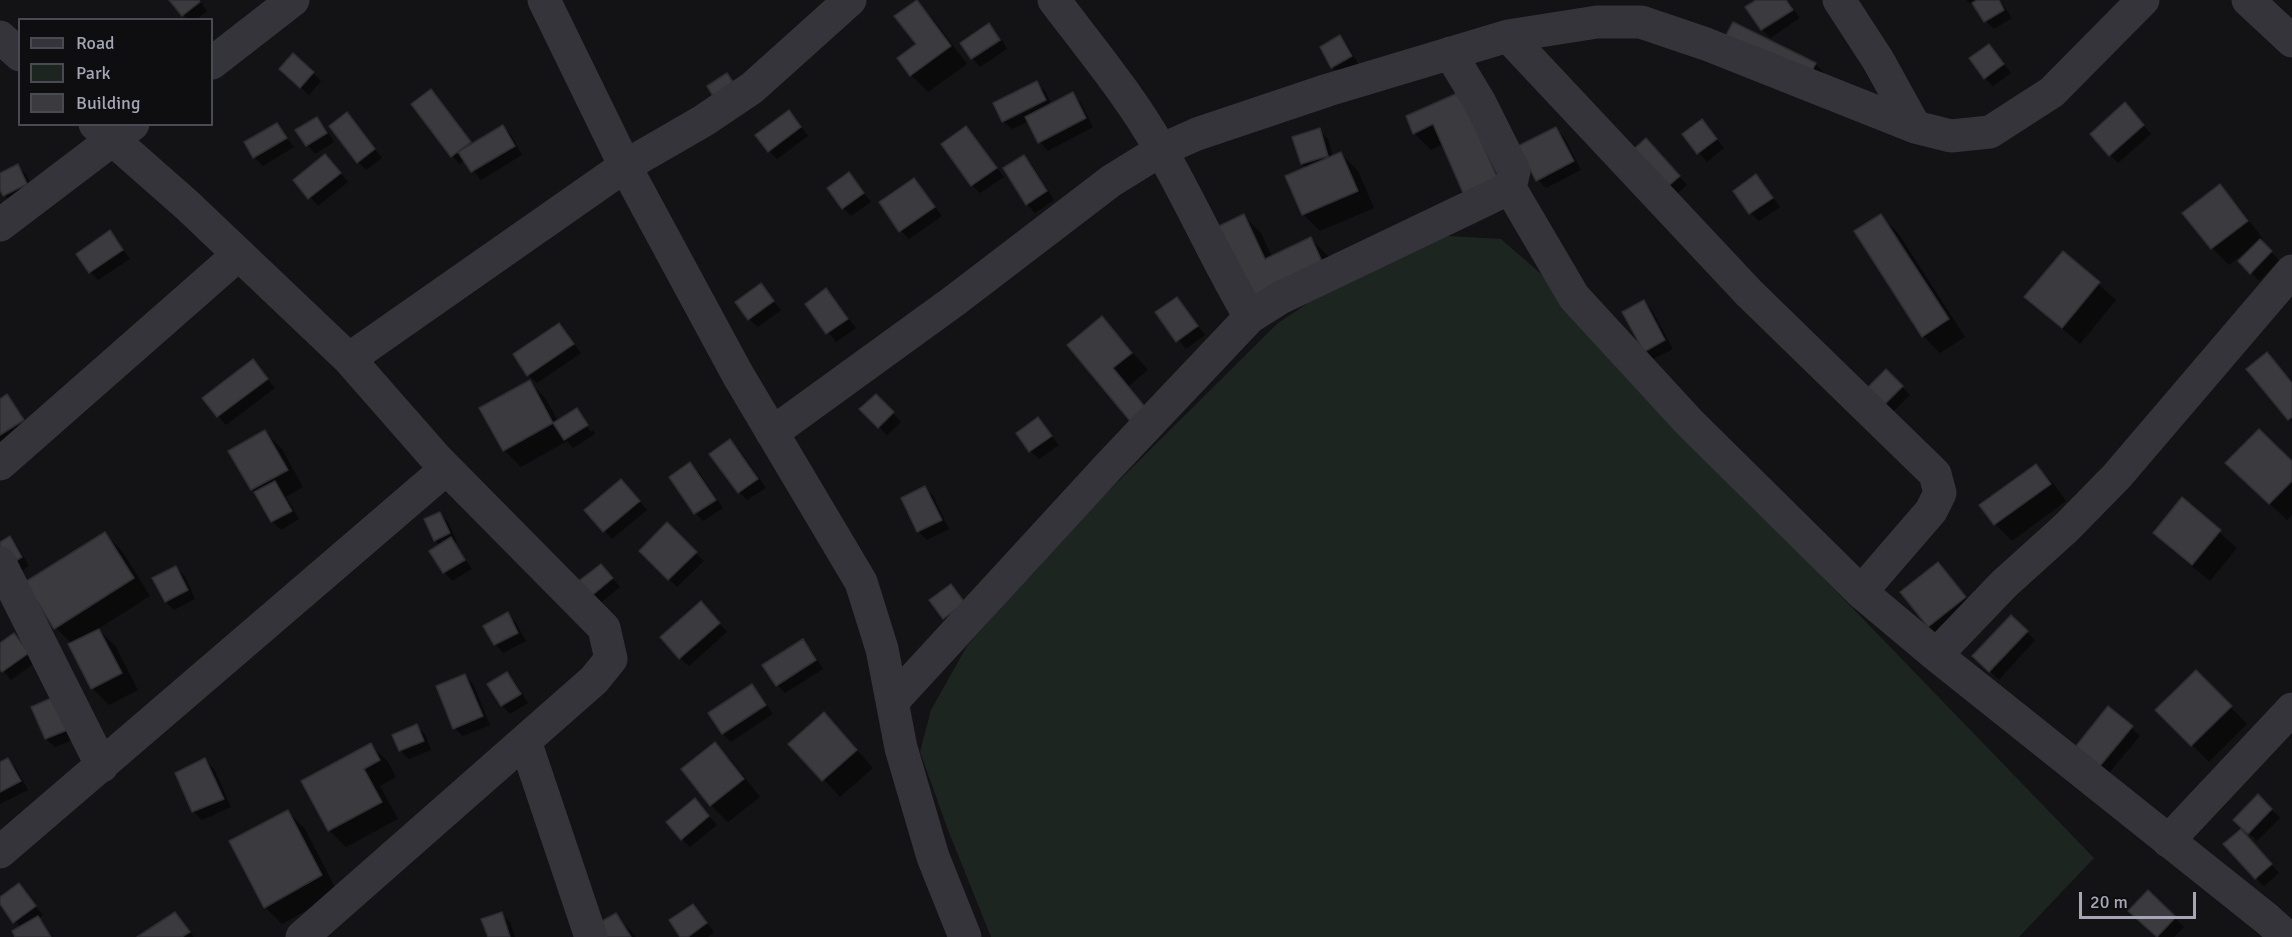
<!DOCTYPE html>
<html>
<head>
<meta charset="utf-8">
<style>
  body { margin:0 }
  #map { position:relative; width:2292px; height:937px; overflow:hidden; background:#131315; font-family:Signika,sans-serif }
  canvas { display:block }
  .legend { position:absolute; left:18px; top:18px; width:195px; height:108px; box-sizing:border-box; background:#0e0e10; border:2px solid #4a4b52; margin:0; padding:8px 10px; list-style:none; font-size:18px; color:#a5a6b5 }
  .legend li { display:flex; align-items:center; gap:12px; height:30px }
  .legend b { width:30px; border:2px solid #4a4b52 }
  .scale { position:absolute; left:2079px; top:892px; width:117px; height:27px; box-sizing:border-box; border:3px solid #a5a6b5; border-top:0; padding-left:8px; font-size:18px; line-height:21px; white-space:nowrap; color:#a5a6b5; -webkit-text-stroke:4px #0e0e10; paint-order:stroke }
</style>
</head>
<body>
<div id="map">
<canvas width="2292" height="937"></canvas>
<ul class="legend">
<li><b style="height:8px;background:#34343a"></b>Road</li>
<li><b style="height:16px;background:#1d2520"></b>Park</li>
<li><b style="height:16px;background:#3b3a3f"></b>Building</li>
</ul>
<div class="scale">20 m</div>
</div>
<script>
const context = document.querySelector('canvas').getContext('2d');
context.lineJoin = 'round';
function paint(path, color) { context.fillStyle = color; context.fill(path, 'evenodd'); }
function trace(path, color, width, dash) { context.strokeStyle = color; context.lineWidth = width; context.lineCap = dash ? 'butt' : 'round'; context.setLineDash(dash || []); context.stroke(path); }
const green = new Path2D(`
  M1448,236L1501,239L1548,280L1638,386L2094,858L2019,937H991L948,830L920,752L931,710L967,646L1065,534L1278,323L1352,274Z`);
const shadow = new Path2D(`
  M171,0H199L207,11L196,20H188Z
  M1759,0H1787L1800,18L1770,38L1762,29Z
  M1966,0H2000L2012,18L1994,29L1986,21L1975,4L1972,5Z
  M916,2L933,19L967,64L928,92L911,75L899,59L918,45Z
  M1340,37L1348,46L1359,65L1340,75L1332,67Z
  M1002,40L1007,49L980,67L973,59Z
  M1989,45L2011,73L1993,86L1985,78Z
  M1815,64L1832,81L1738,65Z
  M313,73L321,81L309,95L289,77Z
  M1037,83L1045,91L1052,105L1072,94L1081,103L1093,127L1048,151L1040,142L1029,121L1012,129L1003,121Z
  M431,91L473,144L503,127L511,135L522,155L481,180L465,160L460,164L452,156Z
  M1460,94L1517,204L1485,218L1443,144L1431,150L1414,133Z
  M789,112L808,136L777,159L769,151Z
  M2133,113L2151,134L2118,163L2110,155Z
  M347,114L382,158L366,170L358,162Z
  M317,119L325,127L334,142L315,154L307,145Z
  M1702,121L1724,148L1707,162L1684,135Z
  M277,124L294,147L263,166L254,157L246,142Z
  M966,128L1004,177L980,193L972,185Z
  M1555,128L1564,137L1581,170L1546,188L1538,180Z
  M1319,130L1328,139L1333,157L1341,154L1358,171L1374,208L1320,231L1303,214L1307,169L1302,164Z
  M1654,149L1687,185L1668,202Z
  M1023,156L1032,165L1054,200L1035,213L1027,204L1005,169Z
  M333,164L348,182L318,206L295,180Z
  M17,166L26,174L35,193L12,203L4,195L0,187V175Z
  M849,174L871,202L851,216L843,208Z
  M1756,176L1780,207L1759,221L1751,213Z
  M914,180L942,216L909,239L901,231Z
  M2220,186L2236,203L2263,239L2260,241L2279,260L2259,281L2240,261L2248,253L2247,251L2229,265L2212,248Z
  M1244,216L1261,233L1272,257L1311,239L1328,256L1340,283L1252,300Z
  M1881,216L1898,233L1965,337L1940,353L1923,336Z
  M109,232L130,259L98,280L90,272Z
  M2063,253L2116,300L2080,344L2026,297Z
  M760,285L781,310L758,327L749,319Z
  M826,290L856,328L836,342L807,304Z
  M1177,299L1205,335L1186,349L1157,312Z
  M1644,302L1652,310L1673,349L1653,359L1645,351Z
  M1102,318L1148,370L1129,386L1162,426L1069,345Z
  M559,325L581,353L537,383L528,375Z
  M2267,354L2292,381V422L2289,419Z
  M252,361L275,388L226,425L204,398Z
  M1886,371L1910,395L1886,419L1862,395Z
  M529,382L546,399L558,421L577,410L584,417H581L591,432L593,430L595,434L573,448L567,441L521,467L504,450Z
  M7,396L15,405L31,429L0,449V400Z
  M876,396L901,422L887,435L862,409Z
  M1038,419L1059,445L1039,459L1030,451Z
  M265,432L282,449L303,487L286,497L299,519L281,530L272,521L258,496L252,490Z
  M730,441L739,449L766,488L747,500L739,492Z
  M2292,463V515L2287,520L2244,480Z
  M690,464L699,472L723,508L703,521L695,513Z
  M2036,466L2053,483L2066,501L2012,541L1995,524Z
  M925,488L933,496L949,529L927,540L919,532L903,499Z
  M629,489L647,510L612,539L586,510Z
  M2183,500L2237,548L2210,581L2172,550L2155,533Z
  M440,514L448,522L457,542L454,543L472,569L452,581L444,572L431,551L440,546L435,540Z
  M667,525L704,561L677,587L641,551Z
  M105,534L122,551L150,596L98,629L116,647L138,690L109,705L92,688L72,644L56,628Z
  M10,538L18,547L29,566L13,576L0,544Z
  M1937,564L1982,614L1946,642L1929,626Z
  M176,568L185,576L195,599L174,610L166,602Z
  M609,574L620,587L598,605L590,597Z
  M709,612L727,632L689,666L680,658Z
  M507,614L516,623L526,641L503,653L495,644Z
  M2011,617L2035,640L1999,680L1974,656Z
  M14,635L36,662L11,680L0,667V645Z
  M803,641L811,650L823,669L785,693L777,685Z
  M2196,672L2247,724L2209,762L2157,710Z
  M507,674L515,682L528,703L510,714L502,705Z
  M465,676L473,684L490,725L463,736L454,728Z
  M752,686L760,694L773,714L731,742L723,734L710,714Z
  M33,708L78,738L55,747L46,739Z
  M2109,708L2140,736L2109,773L2086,754Z
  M416,726L425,734L431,750L409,759L400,750Z
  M840,731L873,768L840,797L791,744Z
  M715,744L732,761L760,797L728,822L711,805Z
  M371,745L388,762L396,777L380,786L398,819L346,847L329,830L303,782Z
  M8,760L16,768L28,790L0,804V764Z
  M205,760L214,769L231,807L202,820L194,812L177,774Z
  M2258,796L2280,818L2257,841L2236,820Z
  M703,809L717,825L690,847L682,839Z
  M288,812L305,829L338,893L282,924L265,907Z
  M2249,839L2279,873L2264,886L2256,878Z
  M18,885L43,915L39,918L53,937H17L21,928L0,902V899Z
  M2148,892L2184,927L2174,937H2158L2130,911Z
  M693,905L714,932L708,937H682Z
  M175,914L194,937H140Z
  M501,914L510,922L515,937H489Z
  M616,915L636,937H593Z`);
const building = new Path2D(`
  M169,0H199L200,2L182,16Z
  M917,0L951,46L910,76L897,58L916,44L894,16Z
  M1756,0H1786L1793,10L1761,30L1745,7Z
  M1977,0H1999L2004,10L1984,22L1972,3Z
  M1733,22L1816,63L1803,89L1719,48Z
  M989,23L1000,40L971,59L960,43Z
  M1340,35L1352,56L1331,68L1320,47Z
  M1989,44L2004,64L1984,79L1969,58Z
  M293,53L314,72L300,88L279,69Z
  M727,73L743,98L722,111L707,86Z
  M1037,81L1046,100L1002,122L993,103Z
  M431,89L471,142L451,157L411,104Z
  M1073,92L1086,118L1038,143L1025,117Z
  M1460,92L1501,186L1467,202L1433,124L1413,134L1406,116Z
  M2125,102L2144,125L2109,156L2090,134Z
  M789,110L801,127L768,152L755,135Z
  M347,112L375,149L357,163L329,126Z
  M317,117L327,133L306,146L295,130Z
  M1702,119L1717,139L1697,154L1682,134Z
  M277,123L287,138L253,158L244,142Z
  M503,125L515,146L471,172L458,152Z
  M966,126L997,168L971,186L941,144Z
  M1556,127L1574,161L1536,181L1518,146Z
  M1320,128L1328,156L1301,164L1292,137Z
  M1646,138L1680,176L1659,194L1625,157Z
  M1341,152L1358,191L1302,215L1285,176Z
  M325,154L341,173L308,199L293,180Z
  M1024,155L1047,191L1026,205L1003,168Z
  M18,164L27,184L3,196L0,190V173Z
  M849,172L864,193L842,209L827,188Z
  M1756,174L1773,198L1749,214L1733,191Z
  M914,178L935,207L899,232L879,202Z
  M2220,184L2248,221L2211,249L2182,213Z
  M1244,214L1265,259L1311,237L1324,266L1251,300L1217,227Z
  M1881,214L1949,319L1922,337L1854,231Z
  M110,230L123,250L89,273L76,254Z
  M2260,239L2272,251L2250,274L2238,261Z
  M2063,251L2100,282L2062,328L2024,297Z
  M761,283L774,301L748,320L735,302Z
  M826,288L848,319L826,334L805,304Z
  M1177,297L1198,326L1176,342L1155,312Z
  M1644,300L1665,340L1644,352L1622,312Z
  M1102,316L1132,353L1113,368L1146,408L1130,421L1067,345Z
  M559,323L574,344L527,376L513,354Z
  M2267,352L2292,383V417L2288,420L2246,369Z
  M253,359L268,379L217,417L202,398Z
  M1886,369L1903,386L1877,412L1860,395Z
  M530,380L553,423L503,451L479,408Z
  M7,394L24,420L0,435V399Z
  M876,394L894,412L878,428L859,409Z
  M577,408L588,425L564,440L553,423Z
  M1038,417L1052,436L1029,452L1016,433Z
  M2259,429L2292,461V481L2269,504L2225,463Z
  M265,430L288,470L251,490L228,451Z
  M730,439L758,479L738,493L709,454Z
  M690,462L716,500L694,514L669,477Z
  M2036,464L2051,484L1994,525L1979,505Z
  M621,479L640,501L603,532L584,510Z
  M275,481L292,511L271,522L254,492Z
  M925,486L942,520L917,532L901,498Z
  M2182,497L2221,530L2192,565L2153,533Z
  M440,512L450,533L434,541L424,519Z
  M667,522L697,552L668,580L639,551Z
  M105,532L134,578L54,629L25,582Z
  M10,536L22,557L4,568L0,562V542Z
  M451,537L465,560L443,573L429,551Z
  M1938,562L1966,597L1928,627L1900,592Z
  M601,564L613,578L589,598L576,583Z
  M176,566L188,590L165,602L152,578Z
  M951,584L965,603L943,619L929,600Z
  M701,601L720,623L679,659L660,637Z
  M508,612L518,633L494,645L483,626Z
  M2011,615L2028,631L1989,672L1972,656Z
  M99,629L122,673L91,689L68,644Z
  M14,633L29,653L2,672L0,670V643Z
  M803,639L816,660L776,686L762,665Z
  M2196,670L2232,706L2191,746L2155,710Z
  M507,672L521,694L501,706L487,684Z
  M465,674L483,716L453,729L436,686Z
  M752,684L766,705L722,734L708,713Z
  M56,696L70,729L45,739L31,707Z
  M2108,706L2133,726L2100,766L2076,746Z
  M824,712L857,750L822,781L788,744Z
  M417,724L424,741L399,751L392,735Z
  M715,742L744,779L710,806L681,769Z
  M371,743L380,760L364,769L382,802L328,831L301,781Z
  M8,758L21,781L0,792V762Z
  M205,758L224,799L192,812L175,773Z
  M2258,794L2272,809L2248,834L2233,820Z
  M695,798L709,816L681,840L666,822Z
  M288,810L322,875L264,908L229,841Z
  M2241,829L2272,864L2255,879L2223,844Z
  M19,883L36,906L13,923L0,904V897Z
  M2148,890L2176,917L2157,937L2128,911Z
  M693,904L707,923L688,937H680L669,920Z
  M175,912L190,932L182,937H137Z
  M502,912L510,937H488L481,919Z
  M616,913L631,937H592L587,930Z
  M38,916L51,937H15L12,931Z`);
const street = new Path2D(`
  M544,0L625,166L738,375L861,582L882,649L901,748L933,857L965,937
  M1054,0C1091,49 1132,98 1162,152C1193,206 1218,263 1250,317
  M1839,0L1878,60L1915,127
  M2248,0L2292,41
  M1508,36L1749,293L1935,474L1940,493L1931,511L1861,592
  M0,37L20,55
  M1450,53L1479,101L1514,171L1510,188
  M212,63L293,0
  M95,124L187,205L349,359L435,457L604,628L611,659L594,680L302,937
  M0,225L133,124
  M349,359L625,166L703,121L752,88L850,0
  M772,433L954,301L1111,181L1161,150L1197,134L1328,90L1508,36L1597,22H1641L1706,44L1915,127L1951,136L1990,132L2052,92L2143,0
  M0,464L239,254
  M0,563L102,766
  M1936,655L2004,584L2066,528L2117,476L2292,271
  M893,701L1109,466L1250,317L1280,298L1510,188L1574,297L1689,422L1861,592L1936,655L2267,919L2287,937
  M525,741L591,937
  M2168,841L2292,709
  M0,852L446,469`);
paint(green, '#1d2520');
paint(shadow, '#0007');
paint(building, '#3b3a3f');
trace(building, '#2e2d31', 1.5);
trace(street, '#34343a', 33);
</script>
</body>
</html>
